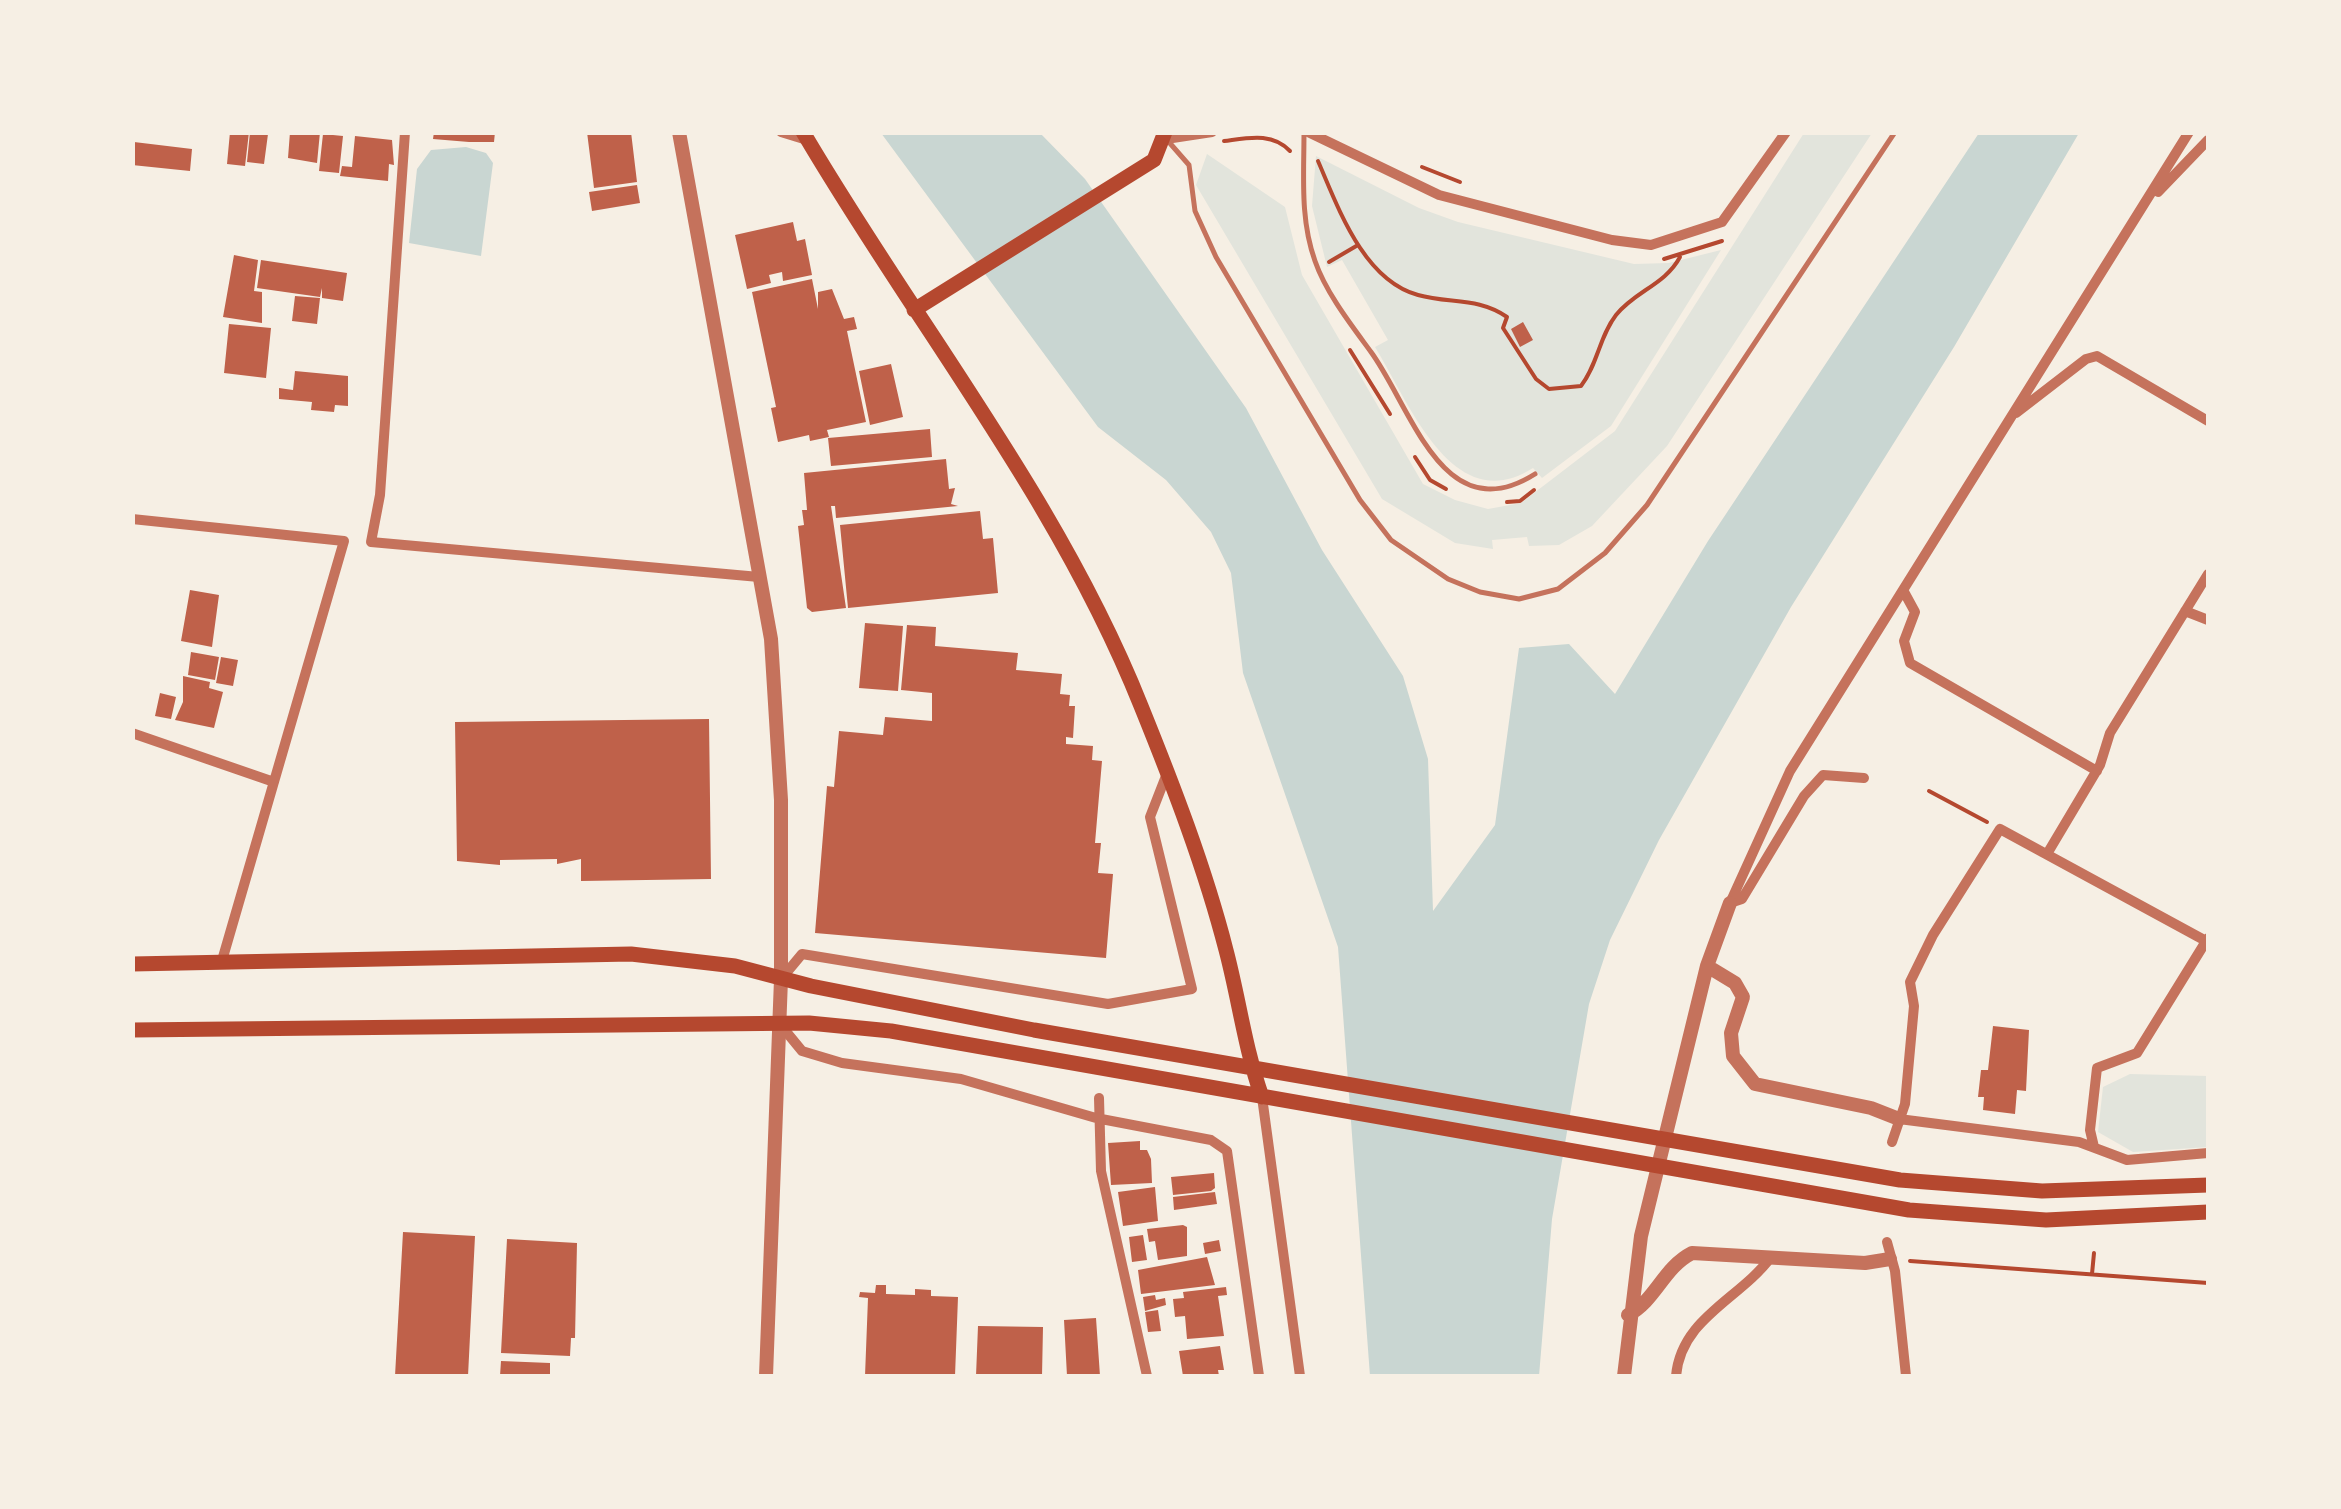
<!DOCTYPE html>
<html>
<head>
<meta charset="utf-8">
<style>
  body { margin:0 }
  #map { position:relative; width:2341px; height:1509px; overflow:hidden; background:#f6efe4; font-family:Quicksand,sans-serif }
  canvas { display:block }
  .frame { position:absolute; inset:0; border:135px solid #f6efe4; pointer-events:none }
</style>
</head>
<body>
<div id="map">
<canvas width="2341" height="1509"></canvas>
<div class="frame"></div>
</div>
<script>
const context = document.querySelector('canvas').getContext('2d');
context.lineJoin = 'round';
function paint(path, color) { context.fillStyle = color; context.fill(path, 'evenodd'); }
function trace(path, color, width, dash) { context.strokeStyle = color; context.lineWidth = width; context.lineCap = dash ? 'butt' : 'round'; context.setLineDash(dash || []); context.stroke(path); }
const green = new Path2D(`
  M1804,133H1872L1667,446L1592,526L1559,545L1529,546L1527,537L1492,540L1493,549L1455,543L1382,499L1196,185L1207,154L1285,207L1302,275L1423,484L1455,500L1488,509L1521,503L1615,431Z
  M1316,156L1419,208L1458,222L1634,264L1669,263L1721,250L1611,426L1542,478L1533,468C1453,519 1410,404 1375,347L1388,340L1342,260L1327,267L1312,206Z
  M2130,1074L2208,1076V1147L2133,1152L2098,1132L2103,1087Z`);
const water = new Path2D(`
  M881,133H1040L1085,179L1246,408L1322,550L1403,676L1428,759L1433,911L1495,825L1519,648L1569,644L1615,694L1708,541L1979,133H2079L1954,347L1791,607L1659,840L1610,940L1589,1004L1552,1219L1539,1376H1370L1338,947L1243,673L1231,573L1211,532L1166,480L1098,427Z
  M466,147L486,153L493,163L481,256L409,243L417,169L431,150Z`);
const building = new Path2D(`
  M230,132H249L245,166L227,164Z
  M250,132L268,134L264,164L247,162Z
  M290,132H320L317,163L288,158Z
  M434,132H495L494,142H469L433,139Z
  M587,132H631L637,182L594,188Z
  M323,134L343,136L339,173L319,171Z
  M355,136L392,140L394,165L389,164L388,181L340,176L342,166L352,167Z
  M134,142L192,149L190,171L132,165Z
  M637,185L640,203L592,211L589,192Z
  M793,222L797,241L805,239L812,275L783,281L782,272L769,275L771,283L747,289L735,235Z
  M234,255L258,260L254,291L262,292V323L223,317Z
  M261,260L347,273L343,301L322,298V288L320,297L257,288Z
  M812,279L818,309V292L832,289L844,319L854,317L857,329L847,331L866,422L827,430L829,437L810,441L809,435L778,442L771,408L776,407L752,292Z
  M295,296L320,298L317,324L292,321Z
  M1523,322L1533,340L1520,347L1511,329Z
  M229,324L271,328L266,378L224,373Z
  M891,364L903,417L870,425L859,371Z
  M295,371L348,376V406L335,405L334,412L311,410L312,402L279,399V388L293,390Z
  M930,429L932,457L831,466L828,438Z
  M946,459L949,489L955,488L951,504L958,506L836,518L835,506H831L846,608L812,612L807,608L798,526L804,525L802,510H807L804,473Z
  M980,511L983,539L993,538L998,593L848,608L840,525Z
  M190,590L219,595L212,647L181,641Z
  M865,623L903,626L898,691L859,688Z
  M907,625L936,627L935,646L1018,653L1016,670L1062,674L1060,694L1070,695L1069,706H1075L1073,738L1066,737V744L1093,746L1092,760L1102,761L1095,843H1101L1098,873L1113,874L1106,958L815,933L827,786L834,787L839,731L883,735L885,717L932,721V693L901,690Z
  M191,652L219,657L215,680L188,675Z
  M221,657L238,660L233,686L216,683Z
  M183,676L210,682L209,688L223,692L214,728L175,720L183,702Z
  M160,693L176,697L171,719L155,716Z
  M709,719L711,879L581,881V859L557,864V859L500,860V865L457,861L455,722Z
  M1993,1026L2029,1030L2026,1091L2017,1090L2015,1114L1983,1110L1984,1097H1978L1981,1070H1988Z
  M1140,1141V1150H1147L1151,1159L1152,1183L1111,1185L1108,1143Z
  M1214,1173L1215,1188L1211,1191L1173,1195L1171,1177Z
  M1155,1187L1158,1221L1123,1226L1118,1192Z
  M1215,1192L1217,1204L1174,1210L1173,1197Z
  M1183,1225L1187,1227V1256L1158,1260L1155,1241L1149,1242L1147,1229Z
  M403,1232L475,1236L468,1376H395Z
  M1143,1235L1147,1260L1132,1262L1129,1237Z
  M507,1239L577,1243L575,1338H571L570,1356L501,1353Z
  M1219,1240L1221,1251L1205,1254L1203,1243Z
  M1207,1257L1215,1285L1141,1294L1138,1270Z
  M876,1285H886V1294L915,1295V1289L931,1290V1296L958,1297L955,1376H865L868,1298L859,1297L860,1292L875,1293Z
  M1226,1287L1227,1295L1218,1296L1224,1336L1187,1339L1185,1316L1175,1317L1173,1299L1184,1298L1183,1292Z
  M1155,1295L1156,1300L1165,1298L1166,1305L1145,1311L1143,1297Z
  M1158,1310L1161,1331L1148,1332L1145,1312Z
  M1096,1318L1100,1376H1067L1064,1320Z
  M978,1326L1043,1327L1042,1376H976Z
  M1220,1346L1224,1370H1218L1219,1376H1183L1179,1351Z
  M501,1361L550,1363V1376H500Z`);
const path = new Path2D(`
  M1224,141C1248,138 1272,132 1290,151
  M1318,161C1338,207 1363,280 1418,295C1450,304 1478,297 1507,317L1503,328L1536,379L1549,389L1581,386C1598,364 1599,337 1616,315C1635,291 1665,285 1680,257
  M1422,167L1460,182
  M1664,259L1722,241
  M1329,262L1358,245
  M1350,350L1390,414
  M1415,457L1430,480L1446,489
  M1507,502L1520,501L1534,490
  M1929,791L1987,822
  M1910,1261L2208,1283
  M2092,1274L2094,1253`);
const service = new Path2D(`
  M1304,132C1304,177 1300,219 1315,261C1326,293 1352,326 1371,352C1412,408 1443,532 1535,474
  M1168,141L1189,165L1195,211L1216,257L1360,500L1391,540L1448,579L1480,592L1519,599L1558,589L1605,553L1647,505L1895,132`);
const minor = new Path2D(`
  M405,132L380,495L371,542L759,577
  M781,132L807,140
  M1308,132L1439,195L1612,240L1651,245L1722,222L1786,132
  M1166,139L1212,132
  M2158,192L2208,140
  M2016,413L2086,359L2097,356L2208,421
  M132,519L344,541L221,964
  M1903,590L1915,612L1904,641L1910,663L2097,771
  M2185,611L2208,620
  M132,733L274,782
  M2047,854L2100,765L2110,733L2208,574
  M1730,903L1790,771L2189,132
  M1730,903L1742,899L1804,796L1823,775L1864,778
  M782,978L802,954L1108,1004L1192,989L1150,817L1166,776
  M779,1023L802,1051L842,1063L961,1079L1096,1118L1211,1140L1227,1151L1259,1376
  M1262,1097L1300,1376
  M1099,1098L1101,1171L1147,1376
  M1899,1119L2079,1142L2127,1160L2208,1153
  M1892,1142L1905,1104L1914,1006L1910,982L1933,935L2000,829L2206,941
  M2094,1147L2090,1130L2097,1068L2137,1053L2208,938
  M1887,1242L1895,1271L1906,1376
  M1676,1376C1681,1318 1740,1299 1771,1257`);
const tertiary = new Path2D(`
  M679,132L771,639L781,800V979L766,1376
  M1707,966L1735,983L1743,997L1731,1033L1733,1056L1755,1084L1871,1108L1899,1119
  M1628,1315C1656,1300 1663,1268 1692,1253L1865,1263L1890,1259
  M1624,1376L1641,1236L1707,966L1730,903`);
const secondary = new Path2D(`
  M803,132C915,323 1059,500 1141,706C1173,785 1205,868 1226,950C1239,999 1245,1049 1262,1097
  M914,310L1154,160L1165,132
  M132,964L631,954L735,966L811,986L1034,1030L1900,1180L2042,1191L2208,1185
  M132,1030L809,1023L891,1031L1909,1210L2046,1220L2208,1212`);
paint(green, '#e2e4dc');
paint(water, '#c9d6d2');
paint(building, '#bf614a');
trace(path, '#b5482f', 4);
trace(service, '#c5725c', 5);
trace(minor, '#c5725c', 10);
trace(tertiary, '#c5725c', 14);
trace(secondary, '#b5482f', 15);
</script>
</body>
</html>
